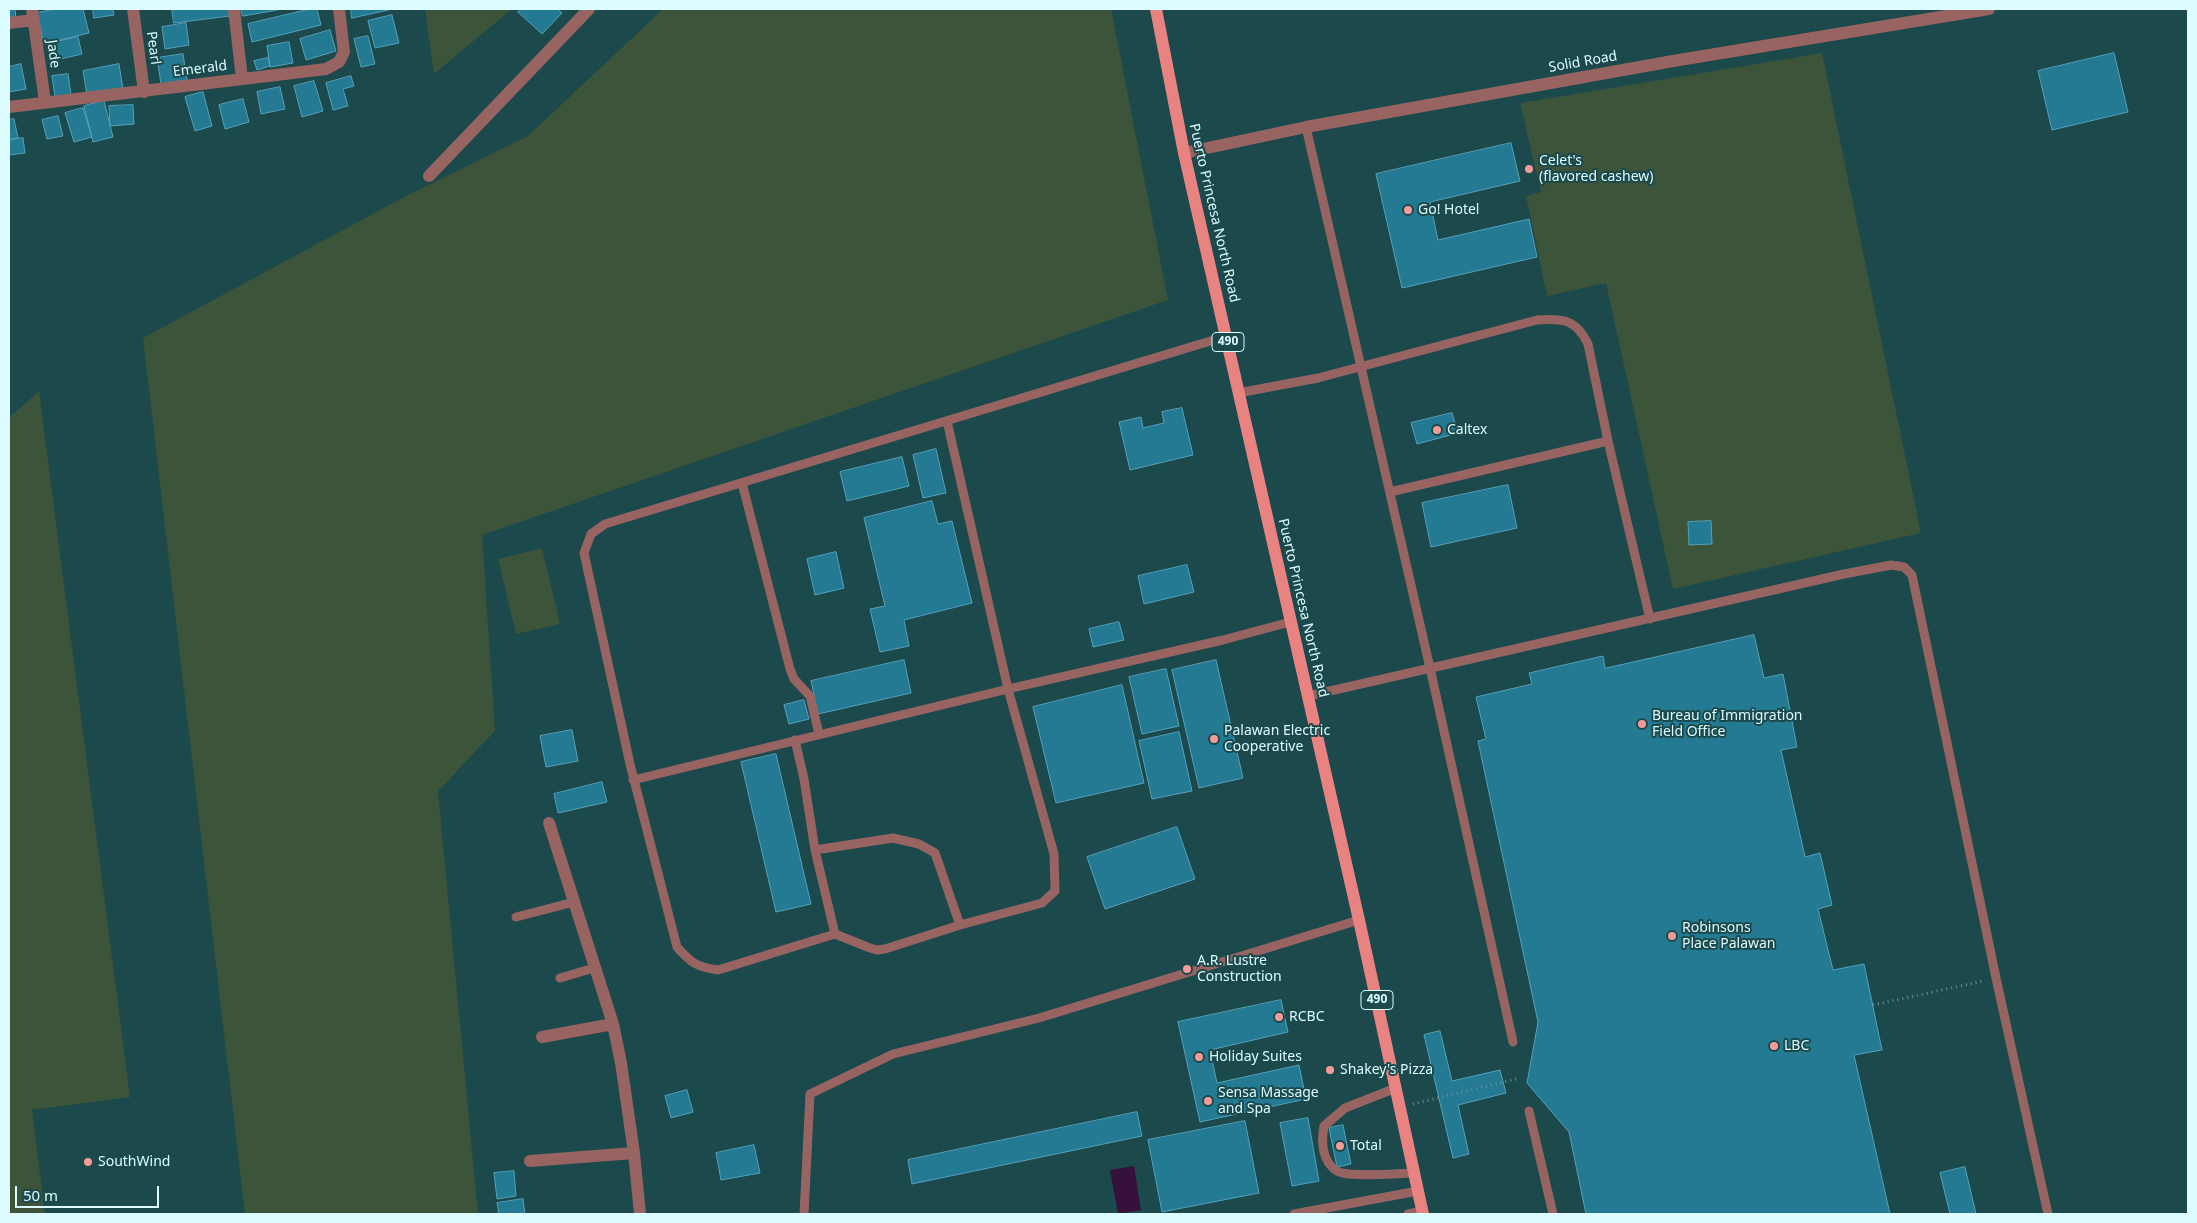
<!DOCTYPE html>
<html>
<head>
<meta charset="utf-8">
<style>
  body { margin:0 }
  #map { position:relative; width:2197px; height:1223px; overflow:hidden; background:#1b494c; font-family:"Noto Sans",sans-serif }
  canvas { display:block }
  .frame { position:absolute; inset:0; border:10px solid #dcfcff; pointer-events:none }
  .scale { position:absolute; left:15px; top:1186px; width:144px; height:22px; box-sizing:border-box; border:2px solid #dcfcff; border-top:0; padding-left:6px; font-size:15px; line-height:18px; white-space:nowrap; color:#dcfcff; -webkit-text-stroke:4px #1b494c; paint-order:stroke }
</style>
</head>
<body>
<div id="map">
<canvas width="2197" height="1223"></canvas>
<div class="frame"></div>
<div class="scale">50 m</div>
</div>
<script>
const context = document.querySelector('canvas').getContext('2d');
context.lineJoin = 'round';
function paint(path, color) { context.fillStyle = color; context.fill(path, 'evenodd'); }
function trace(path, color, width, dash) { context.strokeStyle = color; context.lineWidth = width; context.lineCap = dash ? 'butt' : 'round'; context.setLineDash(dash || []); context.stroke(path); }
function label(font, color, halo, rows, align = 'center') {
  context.font = font + ' "Noto Sans",sans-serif'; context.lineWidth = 4; context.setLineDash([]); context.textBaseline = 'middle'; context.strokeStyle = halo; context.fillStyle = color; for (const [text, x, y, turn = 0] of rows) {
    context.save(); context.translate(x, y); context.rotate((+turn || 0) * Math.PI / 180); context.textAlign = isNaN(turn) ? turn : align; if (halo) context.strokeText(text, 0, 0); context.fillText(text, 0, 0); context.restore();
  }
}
const green = new Path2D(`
  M425,9H512L434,74Z
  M663,9H1111L1168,300L482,535L495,731L438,791L478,1214H245L143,338L404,197L528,136Z
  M1822,53L1921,533L1673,589L1606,283L1547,296L1526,196L1541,192L1520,103Z
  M39,391L130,1097L32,1110L45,1214H9V418Z
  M542,548L560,624L516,634L498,559Z`);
const water = new Path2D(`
  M1134,1166L1141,1210L1118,1214L1110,1170Z`);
const building = new Path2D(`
  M9,9H15L16,20L9,21Z
  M56,9H83L89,33L44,44L37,13Z
  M93,9H113L114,15L94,18Z
  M172,9H229L230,16L174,23Z
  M241,9H278V10L243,16Z
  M310,9H317L321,25L252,42L248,24Z
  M351,9H393L352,18Z
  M521,9H558L562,13L542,34L518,12Z
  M392,15L399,43L375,48L368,21Z
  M186,23L189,45L165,49L162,27Z
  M330,30L336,51L306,60L300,39Z
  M368,36L375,64L361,67L354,39Z
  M78,37L82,54L56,60L52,43Z
  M289,42L293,63L270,67L267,46Z
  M2114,53L2128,112L2052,130L2038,71Z
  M183,54L187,80L161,84L157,58Z
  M268,58L270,66L257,70L254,61Z
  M21,64L26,89L9,92V67Z
  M119,64L123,89L87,95L83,71Z
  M68,74L71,95L55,97L52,76Z
  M351,76L354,86L343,89L348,106L333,110L326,83Z
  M314,81L323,111L302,117L294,86Z
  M280,87L285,109L261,114L257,92Z
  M203,92L212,126L195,131L185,97Z
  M243,99L249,122L225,129L219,105Z
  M104,101L113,137L93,142L84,106Z
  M133,105L134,124L110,126L109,106Z
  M83,108L92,137L74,142L65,113Z
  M58,116L63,136L47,139L42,120Z
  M14,119L18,138L9,140V120Z
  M23,138L25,153L9,155V140Z
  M1511,143L1520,181L1430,202L1438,240L1529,219L1537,257L1402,288L1376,174Z
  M1182,408L1193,455L1130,470L1119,422L1141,417L1143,428L1164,423L1162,412Z
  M1452,413L1458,433L1417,444L1411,423Z
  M936,449L946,493L923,498L913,455Z
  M902,457L909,486L847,501L840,472Z
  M1508,485L1517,528L1431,547L1422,503Z
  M932,501L938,524L952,521L972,603L904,620L909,646L880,652L870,609L885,606L864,518Z
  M1711,521L1712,544L1689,545L1688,522Z
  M836,552L844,588L815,595L807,559Z
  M1187,565L1194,592L1144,604L1138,576Z
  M1119,622L1124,640L1093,647L1089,629Z
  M1754,635L1764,678L1783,674L1797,747L1781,750L1805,857L1820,853L1832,905L1818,909L1833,970L1864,964L1882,1050L1854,1055L1890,1214H1586L1569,1132L1527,1083L1538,1022L1478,741L1486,739L1476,697L1532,684L1529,673L1603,656L1605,668Z
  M904,660L911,693L818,714L811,681Z
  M1216,660L1243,778L1199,788L1172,670Z
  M1166,669L1179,726L1142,734L1129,677Z
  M1122,685L1144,783L1056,803L1033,707Z
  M804,700L809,719L789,724L784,705Z
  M572,730L578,761L546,767L540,736Z
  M1179,732L1192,791L1152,799L1139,741Z
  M776,754L811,904L776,912L741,762Z
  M602,782L607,802L558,813L554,794Z
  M1177,827L1195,879L1105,909L1087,857Z
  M1281,1000L1288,1032L1210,1050L1217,1083L1299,1065L1306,1099L1200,1122L1178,1022Z
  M1440,1031L1452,1081L1500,1070L1506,1093L1458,1105L1469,1154L1453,1158L1424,1035Z
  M687,1090L693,1112L671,1118L665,1096Z
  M1137,1112L1142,1136L912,1184L908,1160Z
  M1308,1118L1319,1181L1292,1186L1280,1123Z
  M1245,1121L1259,1193L1162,1212L1148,1140Z
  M1343,1125L1351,1164L1337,1167L1329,1128Z
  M754,1145L760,1173L721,1180L716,1153Z
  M1965,1167L1976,1214H1950L1940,1173Z
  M514,1171L516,1196L497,1199L494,1173Z
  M523,1199L525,1214H499L497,1203Z`);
const path = new Path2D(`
  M1873,1005L1983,981
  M1413,1104L1520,1078`);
const lane = new Path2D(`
  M1306,127L1430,668L1513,1042
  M1238,393L1318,378L1537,320C1562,318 1576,319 1588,344L1608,441L1650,619
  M947,421L1008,689L1054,854L1055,891L1042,903L960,925L885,949L877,950L870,948L835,934L718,970C697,967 691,963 677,947L630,764L584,553L591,534L605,524L1227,336
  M742,483L790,669L794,679L810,696L819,734
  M1390,492L1608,441
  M1308,696L1844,574L1891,565L1904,567L1912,575L1996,978L2048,1214
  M795,740L804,779L815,850L835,934
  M633,780L1008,689L1223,640L1290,622
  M815,850L893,838L919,844L935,853L960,925
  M516,917L574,902
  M560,978L594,968
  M1396,1088L1345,1108L1324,1126C1321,1142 1322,1162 1337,1171C1348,1178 1399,1173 1414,1173
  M1529,1111L1553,1214
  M804,1214L810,1094L893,1054L1039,1018L1359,920
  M1294,1214L1418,1191
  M1408,1214L1422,1211`);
const street = new Path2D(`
  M32,9L45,102
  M133,9L144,92
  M234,9L242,79
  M9,23L34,20
  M9,107L326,69L339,62L344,52L339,9
  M1184,153L1306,127L1673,61L1989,9
  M429,176L589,9
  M549,823L613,1024L621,1063L634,1153L640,1214
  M542,1037L613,1024
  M530,1161L634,1153`);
const primary = new Path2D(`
  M1156,9L1184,153L1359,920L1423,1214`);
const markers = [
  [1529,169,5,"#f59b98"],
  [1408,210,5,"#f59b98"],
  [1437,430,5,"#f59b98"],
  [1642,724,5,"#f59b98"],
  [1214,739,5,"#f59b98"],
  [1672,936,5,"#f59b98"],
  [1187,969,5,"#f59b98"],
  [1279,1017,5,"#f59b98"],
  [1774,1046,5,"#f59b98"],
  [1199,1057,5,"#f59b98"],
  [1330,1070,5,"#f59b98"],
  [1208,1101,5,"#f59b98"],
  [1340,1146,5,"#f59b98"],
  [88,1162,5,"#f59b98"]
];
const shields = [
  [1228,342,32],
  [1377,1000,32]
];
const shieldNames = [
  ["490",1228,342],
  ["490",1377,1000]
];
const streetNames = [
  ["Pearl",153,48,82],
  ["Jade",53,54,82],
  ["Solid Road",1583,62,-10],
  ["Emerald",200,69,-7],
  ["Puerto Princesa North Road",1214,213,77],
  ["Puerto Princesa North Road",1303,608,77]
];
const poiNames = [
  ["Celet's",1539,161],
  ["(flavored cashew)",1539,177],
  ["Go! Hotel",1418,210],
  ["Caltex",1447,430],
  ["Bureau of Immigration",1652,716],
  ["Field Office",1652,732],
  ["Palawan Electric",1224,731],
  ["Cooperative",1224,747],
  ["Robinsons",1682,928],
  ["Place Palawan",1682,944],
  ["A.R. Lustre",1197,961],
  ["Construction",1197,977],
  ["RCBC",1289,1017],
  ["LBC",1784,1046],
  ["Holiday Suites",1209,1057],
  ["Shakey's Pizza",1340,1070],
  ["Sensa Massage",1218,1093],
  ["and Spa",1218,1109],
  ["Total",1350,1146],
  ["SouthWind",98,1162]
];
paint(green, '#3c5439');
paint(water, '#36113c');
paint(building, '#247a93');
trace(building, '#55a1ba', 1);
trace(path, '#679093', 3, [1, 4]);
trace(lane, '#976462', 9);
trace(street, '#976462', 12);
trace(primary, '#e98381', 12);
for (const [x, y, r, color] of markers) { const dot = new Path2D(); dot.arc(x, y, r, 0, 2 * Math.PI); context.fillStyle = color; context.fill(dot); trace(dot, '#1b494c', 2); }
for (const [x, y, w] of shields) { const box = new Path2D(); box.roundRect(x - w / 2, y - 9.5, w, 19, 4); context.fillStyle = '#1b494c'; context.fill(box); trace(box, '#dcfcff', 1); }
label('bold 12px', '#dcfcff', null, shieldNames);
label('14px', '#dcfcff', '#1b494c', streetNames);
label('14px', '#dcfcff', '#1b494c', poiNames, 'left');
</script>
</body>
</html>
